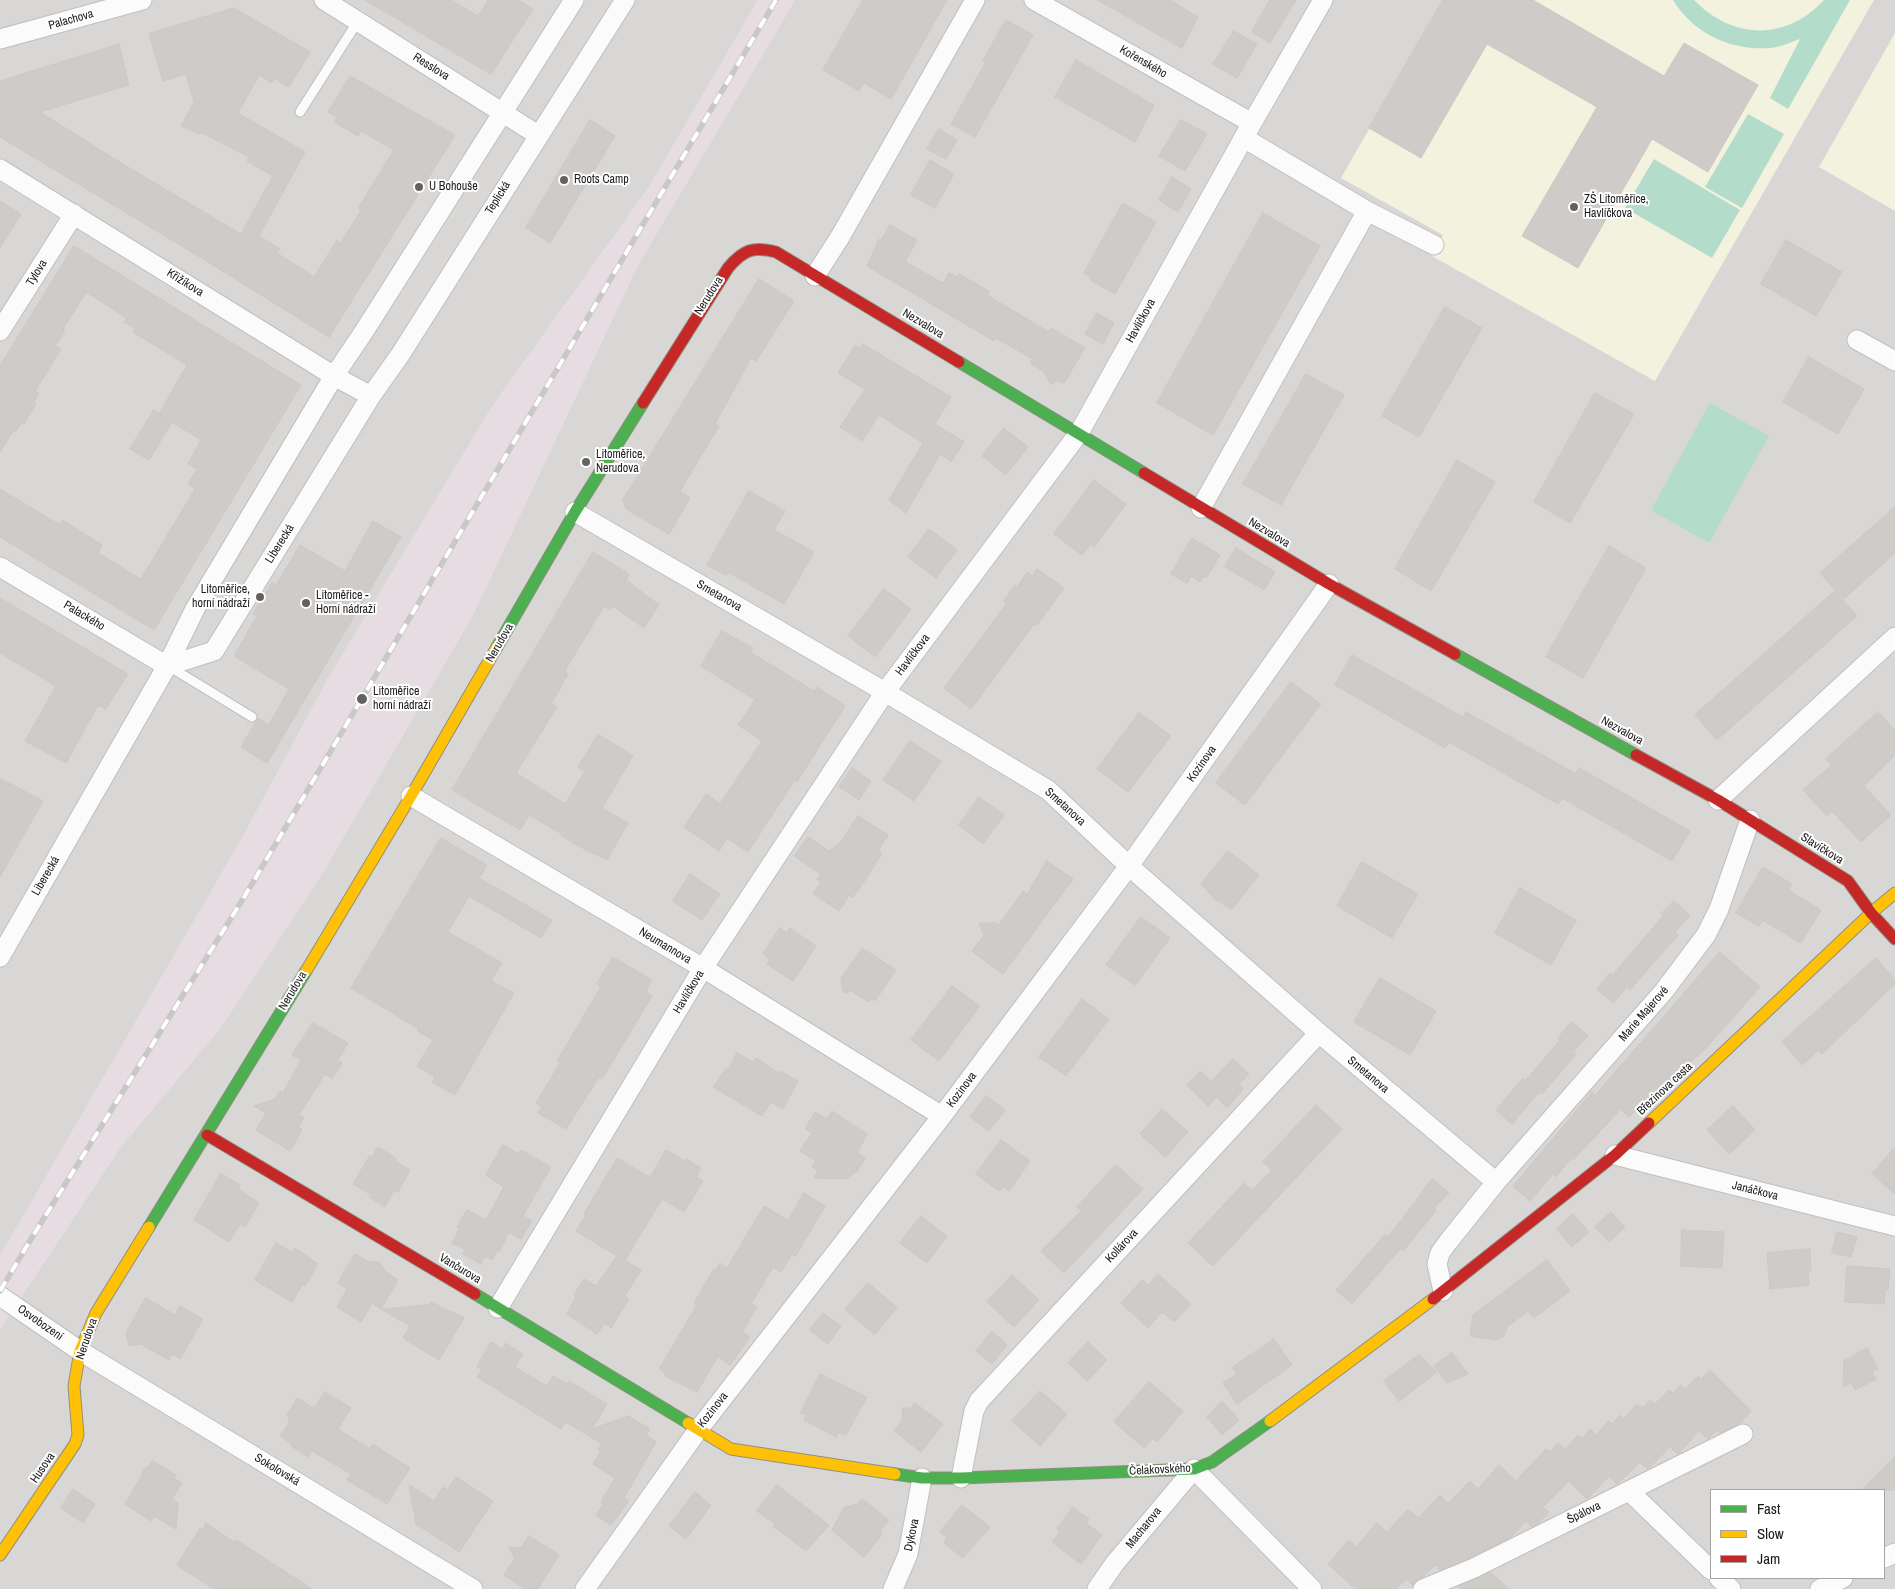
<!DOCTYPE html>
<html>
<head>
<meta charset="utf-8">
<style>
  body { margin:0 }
  #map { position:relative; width:1895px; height:1589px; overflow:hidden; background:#e9e7e3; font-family:"Archivo Narrow",sans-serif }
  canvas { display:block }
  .legend { position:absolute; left:1710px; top:1489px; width:175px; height:90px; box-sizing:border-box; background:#fff; border:1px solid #a4a4a4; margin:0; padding:6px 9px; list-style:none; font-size:15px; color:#1b1b1b }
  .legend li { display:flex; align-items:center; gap:10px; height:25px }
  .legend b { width:25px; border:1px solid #a4a4a4 }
</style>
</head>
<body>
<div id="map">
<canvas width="1895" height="1589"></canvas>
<ul class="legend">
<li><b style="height:6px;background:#4caf50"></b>Fast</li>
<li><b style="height:6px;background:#ffc107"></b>Slow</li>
<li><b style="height:6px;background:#c62828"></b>Jam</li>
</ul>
</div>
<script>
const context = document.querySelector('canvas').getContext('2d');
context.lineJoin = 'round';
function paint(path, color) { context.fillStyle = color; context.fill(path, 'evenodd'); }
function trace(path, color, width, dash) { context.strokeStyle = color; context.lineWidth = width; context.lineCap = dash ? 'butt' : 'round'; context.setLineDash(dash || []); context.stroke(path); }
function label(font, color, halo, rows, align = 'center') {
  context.font = font + ' "Archivo Narrow",sans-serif'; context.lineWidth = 4; context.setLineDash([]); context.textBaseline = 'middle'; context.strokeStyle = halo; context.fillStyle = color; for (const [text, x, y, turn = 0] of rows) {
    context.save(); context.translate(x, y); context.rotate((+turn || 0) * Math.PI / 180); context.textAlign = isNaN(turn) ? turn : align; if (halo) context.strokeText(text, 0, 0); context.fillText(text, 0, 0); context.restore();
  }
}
const residential = new Path2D(`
  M0,0H758L649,187L493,405L329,677L242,838L0,1256Z
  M795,0H1895V1589H0V1329L120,1148L220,1028L319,879L472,617L638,265ZM1711,1490H1884V1578H1711Z`);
const industrial = new Path2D(`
  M758,0H795L638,265L472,617L319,879L220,1029L120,1148L0,1329V1256L242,838L329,677L493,405L649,187Z`);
const education = new Path2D(`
  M1443,0H1874L1655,381L1432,256L1443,235L1341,178Z
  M1895,33V211L1819,167Z`);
const pitch = new Path2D(`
  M1673,0H1694C1732,39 1785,42 1824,0H1850L1788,109L1770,98L1800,39C1791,42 1781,47 1770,48C1731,51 1694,34 1673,0Z
  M1748,114L1784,134L1742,208L1705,187Z
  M1654,159L1740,210L1712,258L1625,208Z
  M1710,403L1769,436L1709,543L1651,510Z`);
const parking = new Path2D(`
  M603,0H614L552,96L544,91Z
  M487,144L495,149L392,317L385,312Z
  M510,150L516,154L410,323H401Z
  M490,248L501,255L428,364L417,357Z
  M396,389L410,399L353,488L338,478Z
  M310,391L315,394L193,599L188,596Z
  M476,626L487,632L397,795L386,789Z
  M199,667L260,705L242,733L181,696Z
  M375,804L390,814L211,1117L196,1104Z
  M418,823L435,833L340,988L324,978Z
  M185,1136L193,1140L91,1300Z`);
const building = new Path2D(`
  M365,0H451L478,16L488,0H519L533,9L491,74Z
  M863,0H947L891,99L864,83L859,91L823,70Z
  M1098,0H1170L1198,17L1182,48Z
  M1270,0H1296L1270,43L1252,32Z
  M1443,0H1533L1664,76L1684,43L1758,85L1708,172L1652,139L1578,268L1522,236L1597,107L1487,44L1421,158L1369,128Z
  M234,8L310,52L289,87L274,78L272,83L259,75L238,113L305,152L259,236L280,249L277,253L314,277L337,240L341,243L361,210L358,208L394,150L361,131L358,136L334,122L337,117L328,112L350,76L455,135L329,337L190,251L0,137V81L119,44L129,85L40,112L121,163L241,234L273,176L247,161L249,157L201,132L200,134L181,126L194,102L186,74L163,81L149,34Z
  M1006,20L1033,35L975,137L951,124L986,62L983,61Z
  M1234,31L1257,44L1237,78L1213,64Z
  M1076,60L1154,105L1135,142L1055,97Z
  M590,120L615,136L550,243L526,228Z
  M1181,120L1207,134L1185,171L1159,156Z
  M939,129L957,140L946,159L927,149Z
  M930,160L954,174L935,208L911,195Z
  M1172,177L1191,189L1178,212L1159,200Z
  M0,201L21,214L0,248Z
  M1123,203L1156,222L1115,294L1090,280L1092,278L1084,273Z
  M1263,213L1320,246L1213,435L1157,403Z
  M890,225L917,240L905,262L943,283L949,273L957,277L959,274L989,291L987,295L1049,332L1051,328L1085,348L1064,383L1059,381L1050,384L1044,372L1030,363L1033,359L996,338L994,341L867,266L879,239L881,240Z
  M1786,240L1842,272L1816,316L1761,284Z
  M74,246L301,385L154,630L0,537V489L60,525L63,520L102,545L98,553L141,579L195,489L188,484L197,469L188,464L201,440L159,414L187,365L133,332L135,328L124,322L127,318L86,292L63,329L65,330L55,346L61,349L35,391L39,393L34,402L36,403L24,424L21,423L16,431L14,430L0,452V366Z
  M759,279L794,301L756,361L751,358L715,424L719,426L680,491L690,498L669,534L626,509L623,500Z
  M1445,307L1482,328L1419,437L1382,416Z
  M1097,313L1114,323L1103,344L1085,334Z
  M863,344L951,397L935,424L964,442L951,462L940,454L906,513L889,500L923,443L879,415L862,441L840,427L865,389L838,373L855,345L860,348Z
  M1809,357L1864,389L1838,434L1783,402Z
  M1306,374L1344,395L1281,505L1243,484Z
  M1595,393L1634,414L1570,523L1534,502Z
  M154,410L172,422L149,460L130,449Z
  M1004,428L1028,447L1006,475L982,456Z
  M1457,460L1495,482L1431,591L1395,569Z
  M1094,480L1126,504L1094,547L1091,544L1082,555L1054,534Z
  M749,491L785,511L774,530L814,552L784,604L728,572L726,575L707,565Z
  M1895,507V553L1844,599L1820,573Z
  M373,521L401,537L267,763L241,747L258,718L269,725L289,689L234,656L257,616L253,614L272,582L276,585L300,545L345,571Z
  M929,529L957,550L936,578L908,557Z
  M1192,538L1220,555L1207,577L1204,576L1200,582L1191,576L1187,583L1171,574Z
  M1609,546L1646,568L1583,678L1546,657Z
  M1236,548L1275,572L1264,590L1225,567Z
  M593,552L629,574L626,580L659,605L644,628L613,606L610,610L604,606L567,667L565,673L568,674L551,704L557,707L516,773L565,804L585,771L578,767L598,734L633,756L602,808L628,823L607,860L574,844L561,835L562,834L529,815L520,830L452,790Z
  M1037,569L1064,588L1037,625L1034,624L971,709L944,688L1007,603L1004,601L1015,585L1017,587L1027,572L1032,576Z
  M884,589L911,609L875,657L848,636Z
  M1835,591L1857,616L1717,740L1695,715Z
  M0,598L128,674L106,709L98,705L66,763L25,741L56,686L0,653Z
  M722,631L753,648L750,652L814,691L817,687L845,706L797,782L795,780L748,852L727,838L719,851L684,827L706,794L720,804L762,741L738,725L755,700L701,666Z
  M1352,655L1463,717L1466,712L1576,774L1579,768L1690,831L1672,861L1562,798L1558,804L1449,742L1445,748L1335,685Z
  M1291,682L1321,704L1245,805L1216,783Z
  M1878,712L1895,730V755L1864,786L1891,815L1861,842L1832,811L1827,816L1803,790L1832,765L1826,759Z
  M1139,713L1171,736L1128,792L1097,769Z
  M910,741L941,761L914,801L883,780Z
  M852,768L871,781L859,800L839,787Z
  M0,778L43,801L0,877Z
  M979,797L1004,815L983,844L959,825Z
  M858,816L888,835L878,851L882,853L866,879L852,898L849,895L839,911L813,894L821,882L817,879L821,874L794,856L808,837L829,851L841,842Z
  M441,838L487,865L479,878L552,920L541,938L469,896L448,932L502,963L491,981L514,993L455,1095L432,1082L435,1077L417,1066L433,1040L417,1031L419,1029L351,988Z
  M1228,851L1259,875L1232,909L1216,900L1201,884Z
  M1047,861L1073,879L1003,974L972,951L984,935L979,923H996L999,925L1023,891L1027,894Z
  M1362,862L1418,894L1392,938L1337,906Z
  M1763,867L1792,884L1788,890L1821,910L1801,943L1762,920L1759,926L1736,913Z
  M690,874L720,894L702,920L673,901Z
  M1520,888L1576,920L1551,965L1495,933Z
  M1674,901L1690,916L1675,932L1678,935L1630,990L1627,987L1613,1003L1597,989L1610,973L1613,975L1663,916L1661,914Z
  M1141,917L1170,938L1135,985L1106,965Z
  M780,928L787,933L790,928L816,946L793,981L767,964L770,959L763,954Z
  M862,948L896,970L875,1001L871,998L868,1002L852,991L844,993L841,979Z
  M1720,952L1760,987L1707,1047L1629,1117L1621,1109L1573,1160L1571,1158L1556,1177L1553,1174L1530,1201L1513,1186L1592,1092L1595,1095Z
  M613,957L652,980L646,991L652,996L602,1079L599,1077L566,1129L538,1113L542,1107L536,1103L560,1063L557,1061L601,987L597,984Z
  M1876,958L1895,980V984L1822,1054L1819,1050L1802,1065L1782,1042Z
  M1380,978L1436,1011L1410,1055L1354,1022Z
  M952,986L980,1006L939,1061L911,1040Z
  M1082,999L1109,1019L1066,1076L1039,1057Z
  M1572,1022L1588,1036L1574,1051L1564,1044L1576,1054L1542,1094L1539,1092L1512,1124L1496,1110L1523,1078L1526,1080L1560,1040L1558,1038Z
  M313,1023L348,1043L338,1060L342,1063L332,1079L325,1074L299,1115L304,1118L298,1127L302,1130L290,1151L256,1130L266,1113L254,1106L275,1099L280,1091L283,1093L301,1060L292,1055Z
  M737,1053L753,1062L756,1058L779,1073L780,1071L798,1081L783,1109L771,1102L762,1116L713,1087L726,1068L728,1070Z
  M1233,1059L1249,1074L1239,1084L1243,1089L1227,1108L1216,1097L1208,1106L1187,1085L1200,1071L1211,1081Z
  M986,1096L1005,1110L989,1131L970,1117Z
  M1316,1105L1342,1129L1213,1266L1188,1243L1244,1183L1252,1190L1272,1170L1263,1162Z
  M1733,1106L1755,1130L1729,1154L1707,1130Z
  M1162,1109L1188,1132L1165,1157L1140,1134Z
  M832,1111L867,1134L857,1153L865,1158L858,1170L846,1179L814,1178L818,1170L812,1167L816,1161L800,1151L812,1133L805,1129L815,1112L827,1119Z
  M1001,1140L1030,1161L1009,1191L1003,1186L999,1191L976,1174Z
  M503,1145L518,1154L521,1150L551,1167L523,1216L532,1221L521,1239L509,1232L499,1252L497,1251L492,1260L485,1256L481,1264L463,1254L465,1250L452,1243L460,1228L457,1227L467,1210L486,1220L504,1187L486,1175Z
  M378,1147L396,1158L395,1161L410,1170L398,1192L394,1190L385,1207L369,1197L370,1194L353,1184L370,1155L372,1157Z
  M1895,1147V1194L1872,1174Z
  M666,1150L685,1161L686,1159L701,1168L696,1177L703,1181L684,1212L662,1199L625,1260L641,1270L625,1296L629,1299L611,1328L605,1323L597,1334L567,1314L576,1297L574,1295L584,1279L596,1286L617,1256L576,1231L586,1215L584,1214L617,1158L650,1177Z
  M1116,1165L1143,1189L1064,1273L1041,1251L1081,1211L1077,1207Z
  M221,1174L240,1185L238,1189L259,1203L245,1227L240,1224L229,1242L194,1220Z
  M1432,1179L1449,1193L1434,1208L1436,1211L1403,1251L1400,1249L1352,1304L1336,1290L1385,1235L1387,1237L1401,1221Z
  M804,1193L825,1206L795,1257L792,1254L781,1272L773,1267L751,1304L757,1307L742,1332L750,1337L730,1365L718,1356L697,1392L665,1376L666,1374L659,1369L697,1305L694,1303L714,1269L716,1270L720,1263L727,1268L764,1206L788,1220Z
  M1611,1212L1625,1227L1609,1242L1595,1227Z
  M1573,1214L1589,1232L1572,1247L1557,1229Z
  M921,1216L947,1236L927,1263L900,1243Z
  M1682,1230L1724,1232L1722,1268L1681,1266Z
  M1837,1232L1857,1237L1851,1257L1832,1253Z
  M276,1243L292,1252L295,1248L318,1264L305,1286L302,1285L292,1302L255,1280Z
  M1810,1249L1811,1271H1808L1809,1285L1770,1289L1767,1253Z
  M355,1254L369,1262H379L385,1271L398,1280L381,1309L372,1303L361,1322L337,1307L347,1289L338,1283Z
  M1547,1260L1570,1291L1534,1318L1528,1311L1507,1327L1504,1336L1496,1340L1470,1336L1473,1315Z
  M1847,1266L1890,1269L1888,1290H1885L1884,1304L1845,1302Z
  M1158,1274L1191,1304L1174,1322L1162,1312L1148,1328L1121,1303L1142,1280L1148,1285Z
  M1012,1275L1039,1300L1014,1327L987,1302Z
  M868,1283L897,1307L875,1335L845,1310Z
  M146,1298L175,1315L180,1306L203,1319L180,1359L172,1354L169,1360L141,1344L129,1346L126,1333Z
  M431,1302L464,1318L439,1360L403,1338L410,1326L381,1309L429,1305Z
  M823,1313L841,1326L828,1344L810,1330Z
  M992,1331L1007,1345L992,1364L976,1351Z
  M1274,1339L1292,1365L1237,1404L1223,1383L1237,1374L1232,1368Z
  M491,1342L502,1349L506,1343L523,1354L515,1367L547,1386L553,1376L567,1384L569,1381L607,1404L592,1429L628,1416L650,1429L646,1435L656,1442L624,1498L629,1501L611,1525L596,1515L604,1504L601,1502L615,1478L593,1464L601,1451L598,1450L602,1444L566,1422L561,1429L477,1377L482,1369L477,1367Z
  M1088,1342L1107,1360L1087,1381L1068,1363Z
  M1867,1348L1878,1369L1872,1372L1876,1379L1855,1390L1851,1383L1843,1387L1844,1361Z
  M1452,1353L1468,1374L1447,1383L1434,1366Z
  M1419,1355L1437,1372L1399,1401L1384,1381Z
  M1710,1370L1751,1411L1739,1424L1720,1433L1717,1430L1708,1439L1699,1431L1678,1454L1670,1447L1648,1469L1640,1462L1617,1484L1609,1476L1587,1499L1569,1481L1543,1507L1549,1512L1538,1523L1532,1527L1526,1521L1510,1538L1469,1558L1440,1570L1435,1565L1423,1577L1414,1582L1413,1586L1406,1579L1396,1589H1355L1328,1564L1349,1540L1356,1547L1377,1523L1387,1532L1408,1509L1418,1518L1440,1495L1448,1503L1470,1481L1478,1489L1499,1465L1516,1481L1546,1449L1550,1452L1558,1443L1565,1449L1578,1435L1582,1438L1590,1429L1596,1435L1609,1421L1612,1424L1620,1415L1624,1419L1637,1404L1642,1408L1650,1400L1655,1404L1669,1390L1673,1393L1681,1385L1685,1389L1698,1376L1701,1379Z
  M820,1374L867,1397L846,1435L839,1432L836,1437L804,1420L806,1415L801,1413Z
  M1149,1382L1183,1411L1157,1442L1153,1438L1144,1448L1114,1422Z
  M1040,1391L1067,1414L1040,1446L1012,1421Z
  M325,1392L351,1408L338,1429L370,1449L373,1444L410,1468L387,1504L347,1480L351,1474L312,1451L308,1457L291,1446L292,1444L280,1436L289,1423L288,1421L290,1418L287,1415L297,1398L314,1408Z
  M1222,1401L1239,1420L1222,1435L1207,1417Z
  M915,1403L943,1424L921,1452L894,1431L903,1418L902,1408H911Z
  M1895,1457V1490H1862Z
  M153,1461L176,1475L174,1478L182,1483L172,1499L178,1503L176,1529L154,1516L151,1521L125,1504L141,1477L144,1469L149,1466Z
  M456,1477L493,1501L459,1552L416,1524L409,1485L434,1501L443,1487L447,1490Z
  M777,1485L829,1525L806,1551L773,1526L775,1524L757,1511Z
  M73,1489L95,1504L83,1523L61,1508Z
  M695,1492L711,1505L686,1539L669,1526Z
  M862,1499L889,1520L880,1532L882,1534L864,1557L832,1530L844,1507L857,1504Z
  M962,1505L990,1527L963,1558L944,1543L947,1538L940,1532Z
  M1073,1507L1089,1519L1086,1523L1102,1535L1081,1564L1052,1542L1060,1532L1057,1529Z
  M206,1523L234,1542L236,1540L246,1546L312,1589H214L177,1565L200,1528L202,1530Z
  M529,1536L559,1555L538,1589H525L504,1575L515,1558L508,1547L521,1548Z
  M1490,1572L1509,1589H1462L1459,1586Z`);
const lane = new Path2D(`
  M300,112L358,21
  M170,667L252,717`);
const street = new Path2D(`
  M324,0L538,135
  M1034,0L1252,123
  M0,39L142,0
  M1244,138L1367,211L1434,245
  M0,169L334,376L371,396
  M815,276L840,237L975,0
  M0,331L74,214
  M1857,340L1895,361
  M1201,508L1367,211
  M575,512L885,692L1048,790L1129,866L1319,1033L1496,1182
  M0,567L167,666
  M167,666L214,651L371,396L400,355L625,0
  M411,796L703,968L942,1116
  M1718,800L1895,637
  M0,957L167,666L195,609L334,376L363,333L574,0
  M1615,1155L1895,1226
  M1443,1291L1437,1264L1440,1253L1448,1242L1496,1182L1664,991L1706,935L1719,909L1750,820
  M0,1296L80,1351L473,1589
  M498,1308L703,968L885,692L1079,433L1252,123L1323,0
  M961,1478L974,1411L979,1401L1319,1033
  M1629,1491L1711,1570
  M1884,1558L1895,1553
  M1719,1578L1731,1589
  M585,1589L698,1430L942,1116L1129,866L1329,584
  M893,1589L908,1554L922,1478
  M1097,1589L1115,1563L1194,1469L1312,1589
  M1423,1589L1474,1568L1743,1434
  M1820,1589L1843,1578`);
const fast = new Path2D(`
  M959,362L1144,473
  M497,647L575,512L643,403
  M1455,654L1636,755
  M149,1227L306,971
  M475,1294L688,1423
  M895,1474L922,1478H961L1194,1469L1212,1462L1270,1421`);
const slow = new Path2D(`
  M306,971L411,796L497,647
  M1649,1123L1871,913L1895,893
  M1270,1421L1433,1299
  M688,1423L731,1449L895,1474
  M0,1555L75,1444L78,1435L74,1386L80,1351L96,1313L149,1227`);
const jam = new Path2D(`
  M643,403L728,268C743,250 753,246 776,252L959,362
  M1144,473L1329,584L1455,654
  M1636,755L1718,800L1848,881L1871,913L1895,939
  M207,1135L475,1294
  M1433,1299L1615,1155L1649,1123`);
const rail = new Path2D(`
  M0,1291L31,1239L243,899L776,0`);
const markers = [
  [564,180,5,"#636261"],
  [419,187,5,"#636261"],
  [1574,207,5,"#636261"],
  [586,462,5,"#636261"],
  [260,597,5,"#636261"],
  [306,603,5,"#636261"],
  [362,699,6,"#636261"]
];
const streetNames = [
  ["Palachova",71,20,-16],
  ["Kořenského",1143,62,30],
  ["Resslova",431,67,32],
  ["Teplická",498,198,-58],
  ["Tylova",37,273,-58],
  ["Křižíkova",185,283,32],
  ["Nerudova",709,296,-58],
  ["Havlíčkova",1141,321,-61],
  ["Nezvalova",923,324,31],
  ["Nezvalova",1269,533,31],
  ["Liberecká",280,544,-58],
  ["Smetanova",719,596,30],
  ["Palackého",84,616,31],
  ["Nerudova",500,643,-60],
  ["Havlíčkova",913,655,-53],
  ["Nezvalova",1622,731,29],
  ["Kozinova",1202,764,-55],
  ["Smetanova",1065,807,42],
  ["Slavíčkova",1822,849,32],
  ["Liberecká",46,876,-60],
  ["Neumannova",665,946,31],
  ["Nerudova",293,991,-59],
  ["Havlíčkova",689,992,-59],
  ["Marie Majerové",1644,1014,-49],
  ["Smetanova",1368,1075,40],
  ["Březinova cesta",1665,1089,-43],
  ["Kozinova",962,1090,-53],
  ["Janáčkova",1755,1191,14],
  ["Kollárova",1122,1246,-47],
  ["Vančurova",460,1269,31],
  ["Osvobození",40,1323,35],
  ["Nerudova",87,1339,-71],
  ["Kozinova",713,1410,-52],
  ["Husova",43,1468,-56],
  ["Sokolovská",277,1470,31],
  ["Čelakovského",1160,1470,-3],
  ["Špálova",1584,1513,-26],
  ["Macharova",1144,1528,-51],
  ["Dykova",912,1535,-78]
];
const poiNames = [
  ["Roots Camp",574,180],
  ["U Bohouše",429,187],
  ["ZŠ Litoměřice,",1584,200],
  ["Havlíčkova",1584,214],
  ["Litoměřice,",596,455],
  ["Nerudova",596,469],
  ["Litoměřice,",250,590,"right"],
  ["horní nádraží",250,604,"right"],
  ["Litoměřice -",316,596],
  ["Horní nádraží",316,610],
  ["Litoměřice",373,692],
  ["horní nádraží",373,706]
];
paint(residential, '#d8d7d5');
paint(industrial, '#e6dce2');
paint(education, '#f3f2de');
paint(pitch, '#b3dcca');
paint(parking, '#d9d8d7');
paint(building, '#cecbc8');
trace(building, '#ccc9c5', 1);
trace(lane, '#c0bfbe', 11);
trace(street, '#c0bfbe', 21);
trace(fast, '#8f907e', 13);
trace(slow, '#8f907e', 13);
trace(jam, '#8f907e', 13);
trace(lane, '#fcfbfb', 9);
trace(street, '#fcfbfb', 19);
trace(fast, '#4caf50', 11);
trace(slow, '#ffc107', 11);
trace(jam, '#c62828', 11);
trace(rail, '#c9c8c8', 5.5);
trace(rail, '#fff', 4, [11]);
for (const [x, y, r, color] of markers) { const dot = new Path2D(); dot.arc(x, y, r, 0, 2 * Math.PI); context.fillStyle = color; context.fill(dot); trace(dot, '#fff', 2); }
label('12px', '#1b1b1b', '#fff', streetNames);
label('12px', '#1b1b1b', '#fff', poiNames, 'left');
</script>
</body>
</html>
